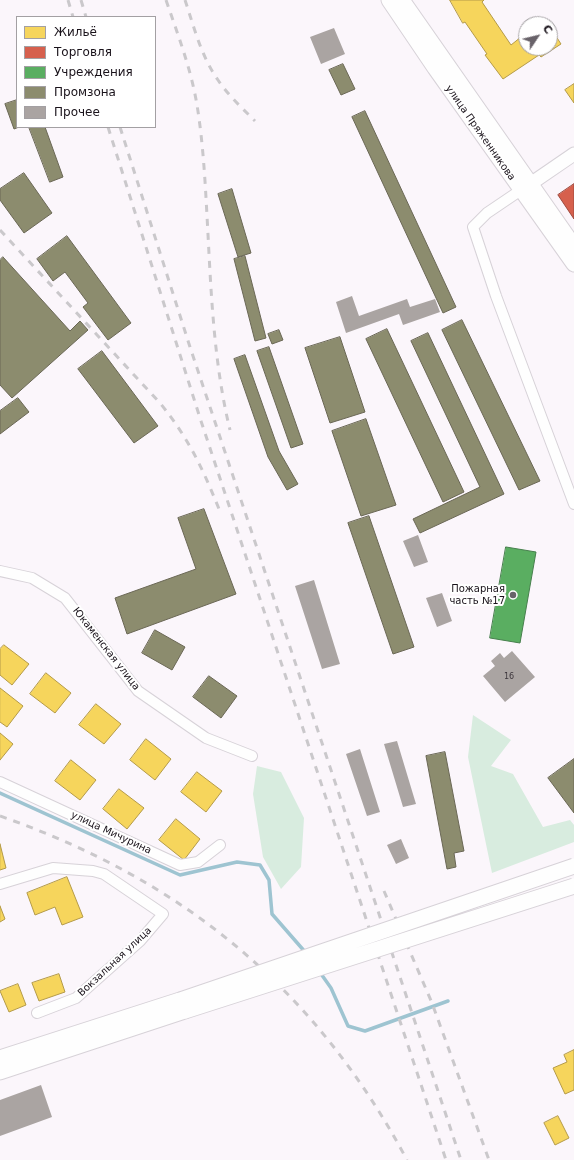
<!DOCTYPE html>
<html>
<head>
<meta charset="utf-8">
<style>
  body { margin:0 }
  #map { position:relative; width:574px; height:1160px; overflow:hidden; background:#fbf6fb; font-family:"DejaVu Sans",sans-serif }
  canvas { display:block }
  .legend { position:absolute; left:16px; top:16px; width:140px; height:112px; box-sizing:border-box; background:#fff; border:1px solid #a3a0a3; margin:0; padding:5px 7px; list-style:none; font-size:12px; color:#19121a }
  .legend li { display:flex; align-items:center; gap:8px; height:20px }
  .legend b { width:20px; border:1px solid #a3a0a3 }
  .north { position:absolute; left:518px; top:16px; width:40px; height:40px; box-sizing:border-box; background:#fff; border:1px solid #a3a0a3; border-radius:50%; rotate:55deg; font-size:11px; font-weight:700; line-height:16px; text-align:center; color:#19121a }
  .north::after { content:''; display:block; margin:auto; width:14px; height:18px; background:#686269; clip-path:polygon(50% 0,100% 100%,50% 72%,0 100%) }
</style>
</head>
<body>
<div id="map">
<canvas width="574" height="1160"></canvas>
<ul class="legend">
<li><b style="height:11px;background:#f6d55c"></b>Жильё</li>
<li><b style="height:11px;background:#d6604d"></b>Торговля</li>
<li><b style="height:11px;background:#5aae61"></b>Учреждения</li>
<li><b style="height:11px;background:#8c8c6e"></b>Промзона</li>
<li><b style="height:11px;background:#aaa4a2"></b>Прочее</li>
</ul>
<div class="north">С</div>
</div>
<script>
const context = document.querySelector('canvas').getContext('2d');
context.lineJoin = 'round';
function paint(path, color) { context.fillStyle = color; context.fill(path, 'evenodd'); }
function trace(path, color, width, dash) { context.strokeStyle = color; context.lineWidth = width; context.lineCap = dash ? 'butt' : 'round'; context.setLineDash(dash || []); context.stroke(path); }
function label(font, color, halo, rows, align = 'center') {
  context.font = font + ' "DejaVu Sans",sans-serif'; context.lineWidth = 4; context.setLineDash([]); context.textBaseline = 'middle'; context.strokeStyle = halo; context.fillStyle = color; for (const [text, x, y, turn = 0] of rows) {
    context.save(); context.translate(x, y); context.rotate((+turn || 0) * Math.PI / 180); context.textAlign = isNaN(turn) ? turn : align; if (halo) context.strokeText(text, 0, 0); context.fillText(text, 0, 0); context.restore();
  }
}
const green = new Path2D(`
  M473,715L511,740L491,766L513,774L543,827L570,820L574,825V842L492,873L468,757Z
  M257,766L281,772L304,818L301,867L281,889L263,857L253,794Z`);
const homes = new Path2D(`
  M450,0H484L482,2L511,45L526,33V48H550V27L561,44L541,57L539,55L503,79L485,55L487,54L465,22L463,23Z
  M574,84V103L565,90Z
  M4,645L29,664L12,685L0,675V649Z
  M46,673L71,693L55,713L30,694Z
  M0,688L23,706L7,727L0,722Z
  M96,704L121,724L104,744L79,725Z
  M0,733L13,744L0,760Z
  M146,739L171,759L155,780L130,760Z
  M71,760L96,780L80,800L55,781Z
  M197,772L222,791L206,812L181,792Z
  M119,789L144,808L127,829L103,809Z
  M176,819L200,839L184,860L159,840Z
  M0,844L6,868L0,870Z
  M67,877L83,917L62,925L55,907L35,915L27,893Z
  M0,906L5,919L0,922Z
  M59,974L65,992L39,1001L32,983Z
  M18,984L26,1005L9,1012L0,991Z
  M574,1050V1090L565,1094L553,1068L567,1062L564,1055Z
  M558,1116L569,1138L555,1145L544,1123Z`);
const shops = new Path2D(`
  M574,184V219L558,195Z`);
const public = new Path2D(`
  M506,547L536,552L520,643L490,638Z`);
const industry = new Path2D(`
  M343,64L355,89L341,95L329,70Z
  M17,100V127H19L14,129L5,104Z
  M365,111L456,307L443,313L352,117Z
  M29,127H45L63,177L50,182Z
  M24,173L52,213L24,233L0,200V189Z
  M232,189L251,253L238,257L218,194Z
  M67,236L131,323L108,340L83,307L88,303L65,272L53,281L37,259Z
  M245,256L266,338L255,341L234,259Z
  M3,257L70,331L80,321L88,330L12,398L0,385V260Z
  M462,320L540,481L519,490L442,330Z
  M387,329L464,492L443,502L366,339Z
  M279,330L283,340L272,344L268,334Z
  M428,333L504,494L420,533L413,519L480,487L411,341Z
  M340,337L365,412L330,423L305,348Z
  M269,347L303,444L291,448L257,351Z
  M102,351L158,426L134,443L78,369Z
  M245,355L279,451L298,484L287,490L268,457L234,359Z
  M18,398L29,412L0,434V411Z
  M366,419L396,505L361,516L332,431Z
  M204,509L236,594L127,634L115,598L196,569L178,518Z
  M369,516L414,647L393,654L348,523Z
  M155,630L185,647L172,670L142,653Z
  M209,676L237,696L221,718L193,697Z
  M445,752L464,851L454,853L456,867L447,869L426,756Z
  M574,759V813L548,778Z`);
const stream = new Path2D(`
  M0,793L180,875L237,862L260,865L269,880L272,914L306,953
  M319,971L331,988L348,1026L365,1031L448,1001`);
const building = new Path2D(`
  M334,28L345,54L321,64L310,37Z
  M352,296L359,316L407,299L410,307L435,299L440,312L403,325L399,314L346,333L336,302Z
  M418,535L428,562L414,567L403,541Z
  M314,580L340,664L322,669L295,586Z
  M442,593L452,621L437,627L426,598Z
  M512,651L535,677L505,702L483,676L495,666L491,661L500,653L504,658Z
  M397,741L416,804L403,807L384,744Z
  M360,749L380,812L367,816L346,754Z
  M401,839L409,858L396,864L387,845Z
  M41,1085L52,1117L0,1136V1100Z`);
const minor = new Path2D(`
  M521,190L487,213L473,227L496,296L574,504
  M0,571L32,578L65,598L138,691L206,738L252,756
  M0,782L180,865L198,862L220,845
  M0,884L53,868L93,871L104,874L163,914L140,941L76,998L37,1013`);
const tertiary = new Path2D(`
  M523,189L574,154`);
const secondary = new Path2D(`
  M389,0L435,68L574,264
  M402,0L574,246
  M0,1058L180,1000
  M0,1072L185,1011`);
const rail = new Path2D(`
  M68,0L73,17
  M81,0L86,17
  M166,0C178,35 191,69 197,105C203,142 205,179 207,216C211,288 213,360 230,430
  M185,0C194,27 201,56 218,80C228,95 242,108 255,121
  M108,127L200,418L446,1160
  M120,127L190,347L461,1160
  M0,230L160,403C189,439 202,467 219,509
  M0,816C183,880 315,988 407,1160
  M384,891L432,1003L489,1160`);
const secondaryBridge = new Path2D(`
  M180,1000L574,866
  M185,1011L574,886`);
const markers = [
  [513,595,4,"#686269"]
];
const numberNames = [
  ["16",509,677]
];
const streetNames = [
  ["улица Пряженникова",480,133,55],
  ["Юкаменская улица",106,649,52],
  ["улица Мичурина",111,833,25],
  ["Вокзальная улица",115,962,-43]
];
const poiNames = [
  ["Пожарная",505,589],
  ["часть №17",505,601]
];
paint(green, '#d8ecdf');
paint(homes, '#f6d55c');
trace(homes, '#b49a48', 1);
paint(shops, '#d6604d');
trace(shops, '#9d493e', 1);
paint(public, '#5aae61');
trace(public, '#467f4c', 1);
paint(industry, '#8c8c6e');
trace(industry, '#6a6755', 1);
trace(stream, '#9ec4d1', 3.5);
paint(building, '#aaa4a2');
trace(minor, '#d7d2d8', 12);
trace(tertiary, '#d7d2d8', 15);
trace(secondary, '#d7d2d8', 17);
trace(minor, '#fefefe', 10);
trace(tertiary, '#fefefe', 13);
trace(secondary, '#fefefe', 15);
trace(rail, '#cac8cb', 3, [7, 7]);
trace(secondaryBridge, '#d7d2d8', 17, []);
trace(secondaryBridge, '#fefefe', 15);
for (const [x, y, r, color] of markers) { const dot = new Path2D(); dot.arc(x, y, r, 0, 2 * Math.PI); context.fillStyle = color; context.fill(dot); trace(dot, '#fff', 1.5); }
label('8px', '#3d363c', null, numberNames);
label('10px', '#19121a', '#fff', streetNames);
label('10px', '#19121a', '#fff', poiNames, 'right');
</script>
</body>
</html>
